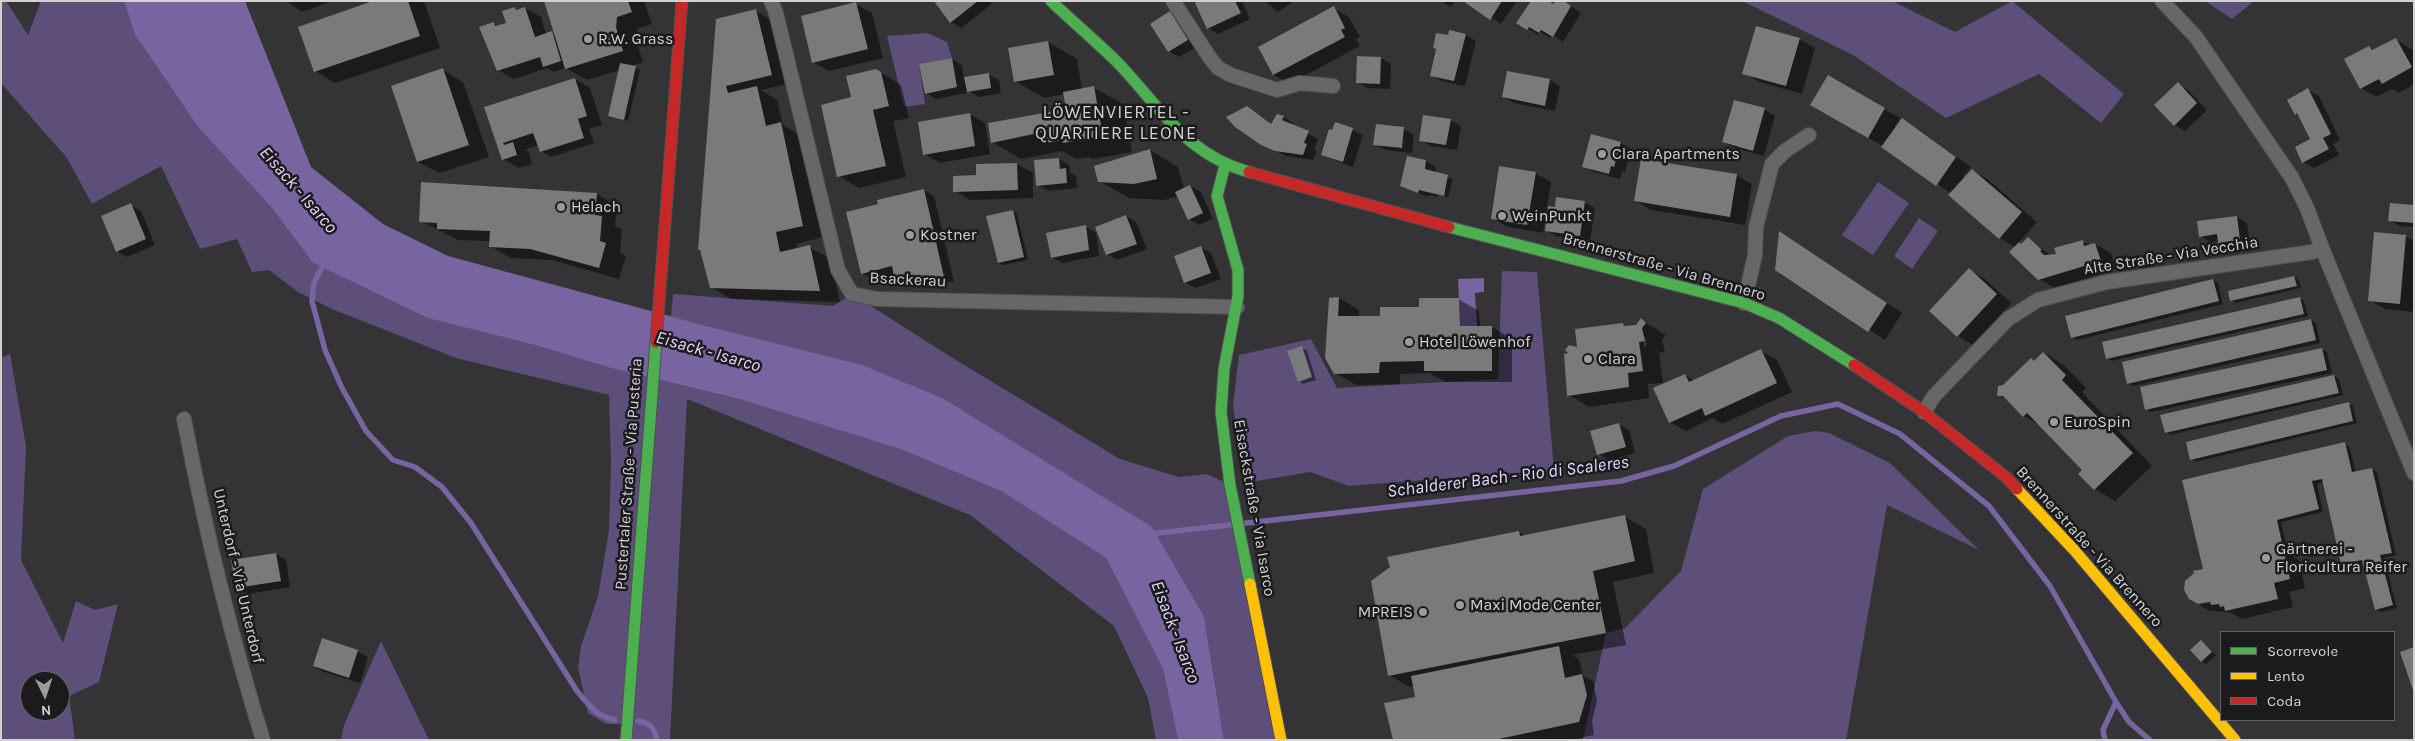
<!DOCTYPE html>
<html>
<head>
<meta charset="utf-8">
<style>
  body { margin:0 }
  #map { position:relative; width:2415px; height:741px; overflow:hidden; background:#343336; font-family:Karla,sans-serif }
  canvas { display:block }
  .frame { position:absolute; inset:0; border:2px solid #d2d2d5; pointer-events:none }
  .legend { position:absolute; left:2220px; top:631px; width:175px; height:90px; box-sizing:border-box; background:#1b1a1d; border:1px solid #646467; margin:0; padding:6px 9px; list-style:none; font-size:15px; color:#d2d2d5 }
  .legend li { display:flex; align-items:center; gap:10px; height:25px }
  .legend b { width:25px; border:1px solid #646467 }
  .north { position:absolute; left:20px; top:671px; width:50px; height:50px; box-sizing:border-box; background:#1b1a1d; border:1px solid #646467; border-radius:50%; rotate:176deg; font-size:14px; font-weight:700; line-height:20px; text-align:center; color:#d2d2d5 }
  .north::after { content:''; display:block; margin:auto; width:18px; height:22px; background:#9b9a9d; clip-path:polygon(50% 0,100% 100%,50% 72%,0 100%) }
</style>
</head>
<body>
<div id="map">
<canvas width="2415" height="741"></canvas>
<div class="frame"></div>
<ul class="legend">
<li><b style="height:6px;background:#4caf50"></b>Scorrevole</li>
<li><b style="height:6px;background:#ffc107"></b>Lento</li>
<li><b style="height:6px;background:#c62828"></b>Coda</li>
</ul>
<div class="north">N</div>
</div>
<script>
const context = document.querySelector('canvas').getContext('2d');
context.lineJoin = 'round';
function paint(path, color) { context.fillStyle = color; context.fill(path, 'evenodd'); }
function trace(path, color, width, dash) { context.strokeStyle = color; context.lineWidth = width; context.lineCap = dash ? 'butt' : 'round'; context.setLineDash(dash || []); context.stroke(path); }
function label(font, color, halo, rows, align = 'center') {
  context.font = font + ' Karla,sans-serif'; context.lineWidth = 5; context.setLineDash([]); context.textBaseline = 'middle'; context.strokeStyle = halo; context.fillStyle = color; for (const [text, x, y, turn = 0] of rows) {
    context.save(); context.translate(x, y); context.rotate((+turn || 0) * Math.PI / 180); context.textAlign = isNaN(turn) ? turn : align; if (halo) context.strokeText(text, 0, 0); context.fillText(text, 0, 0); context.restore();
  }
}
const green = new Path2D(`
  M1,1H6L28,35L41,1H124L135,35L198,127L271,207L313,263L321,267L427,318L538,346L614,369L739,399L900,449L1001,491L1106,558L1163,669L1178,740H1156L1148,698L1114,626L970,515L687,399L670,740H626L627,724H606L588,713L578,667L581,646L598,596L609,530L611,464L609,395L456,358L332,309L298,292L269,270L252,272L237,239L200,249L161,166L92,204L67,158L1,83Z
  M1742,1H1892L1955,32L2012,1L2124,94L2101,123L2039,74L1946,118L1853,55Z
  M2205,1H2254L2232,19Z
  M927,33L947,42L952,58L919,64L925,104L904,107L887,36Z
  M1878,182L1909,203L1873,255L1842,235Z
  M1919,218L1938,231L1912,269L1894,256Z
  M1502,271L1537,272L1554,470L1349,486L1310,472L1245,483L1233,405L1239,355L1311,339L1337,388L1498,379Z
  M673,294L833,306L852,294L951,357L1120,459L1179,477L1207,474L1230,485L1279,740H1224L1204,616L1152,527L710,327L671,317Z
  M10,354L26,446L21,560L63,643L76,601L95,610L118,604L99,682L69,696L75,740H1V358ZM30,681H60V711H30Z
  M1815,431L1829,433L1890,463L1979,550L1887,505L1846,740H1583L1606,633L1625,628L1681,571L1703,489L1788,436Z
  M381,641L429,740H341L344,725Z`);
const water = new Path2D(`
  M124,1H245L311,167L383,224L448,256L710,327L862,365L942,398L1152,527L1204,616L1224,740H1178L1163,669L1106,558L1001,491L900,449L739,399L614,369L538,346L427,318L313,263L271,207L198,127L135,35Z
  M1484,278V292L1475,293L1477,326H1460L1458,279Z`);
const shadow = new Path2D(`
  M286,1H332L302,12Z
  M377,1H420L425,4L440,48L335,83L315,71Z
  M545,1H644L652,24L637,29L636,39L643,62L631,66L640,70L628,121L609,115L620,70L587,80L566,68L554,72L547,68L514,79L498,70L493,23L499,26L507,24L515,8L519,11L525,8L541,17L546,34L551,33L556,35Z
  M989,1L992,4L961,28L951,22L935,1Z
  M1202,1H1242L1250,19L1218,34L1208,28Z
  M1265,1H1294L1278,12Z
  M1441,1H1455L1451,7Z
  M1467,1H1517L1501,24Z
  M856,4L872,13L883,58L829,71L813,62Z
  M1554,5H1569L1581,13L1563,42L1552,35L1550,38L1540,32L1538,35L1518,22Z
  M1333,8L1349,17L1360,37L1356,39L1360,46L1289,84L1274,75Z
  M756,11L771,20L787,84L761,90L777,100L783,125L801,136L823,237L796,244L797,249L809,247L830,258L840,302L731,299L711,287L702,251L699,250L711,90Z
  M1170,12L1180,18L1198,46L1179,57L1168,51Z
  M1466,35L1476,41L1465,86L1442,81L1431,75L1437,50L1434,48L1449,37Z
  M1799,39L1815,48L1802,94L1759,82L1744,73Z
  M2396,39L2414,51V84L2399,93L2392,89L2376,97L2361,88L2369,47L2374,50Z
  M1048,42L1077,59L1082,90L1094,88L1123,104L1132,152L1093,159L1089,157L1076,159L1062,151L1021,159L992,142L1067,110L1064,94L1044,98L1015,81Z
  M1381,58L1391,64L1390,89L1367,88L1357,82Z
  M951,59L962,65L964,79L988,74L999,80L1001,93L979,97L967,90V93L936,99L926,93Z
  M443,70L463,82L489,157L439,173L418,162L393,87Z
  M876,70L901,85L909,118L893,121L906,177L859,188L839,176L852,98Z
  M1828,76L1900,118L1895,127L1897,128L1902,120L1918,129L1971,167L1963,177L1965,178L1972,170L1987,179L2037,222L2019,242L2022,245L2028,239L2052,256L2082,241L2090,245L2095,244L2111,253L2116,269L2055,288L2039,279L2015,247L2000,238L1952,194L1883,146L1812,105Z
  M575,79L590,88L602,125L589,129L594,143L551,157L541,151L539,145L524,150L529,152L532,164L519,168L503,159L486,108Z
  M1550,80L1560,86L1555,111L1514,103L1503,97Z
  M2178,84L2188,90L2207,110L2185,131L2174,125Z
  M2308,90L2319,96L2340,140L2333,144L2339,155L2314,168L2303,162L2312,140L2300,117L2296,114Z
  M1735,101L1765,110L1775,116L1764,156L1734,148L1724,142Z
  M1247,108L1272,125L1283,117L1293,123V126L1318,139L1314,149L1317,151L1313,160L1286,156L1261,144Z
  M969,114L985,123L990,154L940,163L924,154Z
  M1450,120L1461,126L1457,150L1431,146L1420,140Z
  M1336,123L1363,135L1353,167L1322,155Z
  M1377,126L1404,129L1414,135L1412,153L1385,150L1375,144Z
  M1621,143L1631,149L1625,172L1622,171L1620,179L1594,172L1584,166Z
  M1150,150L1178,167L1184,189L1190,186L1201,192L1213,219L1199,225L1189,219L1179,196L1164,200L1129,198L1099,181Z
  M1059,159L1069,165L1070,172L1076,176L1077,188L1048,191L1037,185Z
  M1426,161L1436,167L1435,174L1453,179L1448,197L1438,195L1437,197L1429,195L1428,197L1401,185Z
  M1017,164L1033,173V198L970,200L955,191L977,177Z
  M1535,173L1551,182L1547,208L1556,209L1584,202L1595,208L1590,241L1556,236L1546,230L1548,213H1546L1543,233L1508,227L1492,218Z
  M1736,175L1752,184L1745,225L1651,210L1636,201Z
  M924,190L934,196L954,282L906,281L899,277L877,282L862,273L878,205Z
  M597,194L617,206L615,226L622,229L620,253L626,256L619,279L552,260L511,258L490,246L491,241L458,240L421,221Z
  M130,205L141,211L155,245L127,257L117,251Z
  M2414,207V227L2400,226L2389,220Z
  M1012,211L1017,214L1028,260L1003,265L999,263Z
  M1126,216L1136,222L1147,249L1117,260L1107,254Z
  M2237,217L2247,223L2250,246L2229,248L2219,241L2211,242L2200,236Z
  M1086,227L1096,233L1099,256L1062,263L1052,257Z
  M1780,233L1902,313L1885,340L1777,269Z
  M2405,236L2414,241V312L2385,309L2369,300Z
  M1200,247L1211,253L1221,279L1195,288L1185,282Z
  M1969,270L1985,279L2011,303L1973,345L1958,336Z
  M2294,277L2299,280L2301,288L2236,303L2231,300Z
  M2213,280L2218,283L2223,304L2077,340L2072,337Z
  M1339,298L1359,310V317H1381L1458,299L1479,311L1480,327H1492L1512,339V382H1446L1429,373L1400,374V384L1356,385L1335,373Z
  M2299,298L2304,301L2308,316L2112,361L2107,358Z
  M1641,320L1666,335L1662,340L1665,352L1659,353L1663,383L1648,384L1649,398L1589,407L1569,395L1578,349L1623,325L1627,327L1636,326ZM1643,337H1645L1647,347H1644Z
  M2311,320L2316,323L2320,343L2133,386L2128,383Z
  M1302,348L1307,351L1316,380L1303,384L1299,381Z
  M2322,349L2327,352L2332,373L2151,412L2146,409Z
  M1761,351L1777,360L1792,392L1722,424L1713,418L1686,431L1670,422L1685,375L1695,381Z
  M2044,353L2064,365L2086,388L2082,392L2152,466L2115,501L2095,489L2084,470L2041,426L2024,416L2010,401L1999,395L2004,387Z
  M2334,376L2339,379L2343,395L2170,435L2166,432Z
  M2349,404L2353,406L2357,423L2196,462L2191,459Z
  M1618,424L1629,430L1635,453L1609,460L1598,454Z
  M2345,444L2349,446L2356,473L2372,469L2377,472L2396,555L2384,558L2397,608L2381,612L2376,609L2364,563L2347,566L2343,563L2324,482L2317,484L2323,512L2281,522L2288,554L2299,560L2305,588L2289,592L2293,607L2242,619L2231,613L2208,610L2191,600L2185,587L2188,578L2204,569Z
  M1625,517L1646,529L1654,573L1613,582L1626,645L1572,655L1579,659L1583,676L1593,681L1597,701L1592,721L1594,735L1570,740H1394L1416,698L1414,686L1410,687L1389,675L1519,532L1526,536Z
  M276,554L286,560L290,587L248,594L237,588Z
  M323,640L358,652L368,657L360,683L324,672L314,666Z
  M2201,642L2216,655L2206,664L2201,661Z`);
const stream = new Path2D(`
  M325,261L314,283L312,301L325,350L342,388L366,431L393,460L415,467L442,487L471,523L577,691C589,705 596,716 615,720
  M1149,534L1621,481L1674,466L1781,416L1838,404L1900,434L1989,506L2050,586L2116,702L2129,722L2150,740
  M638,721C651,723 654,728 657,740
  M2105,740L2103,730L2116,702`);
const building = new Path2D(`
  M373,1H408L420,36L314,72L298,27Z
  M544,1H628L632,12L617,17L616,27L623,51L565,69Z
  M934,1H978L950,23Z
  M1199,1H1235L1241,13L1207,29L1195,3Z
  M1463,1H1502L1490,20Z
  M1531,1H1549L1553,4L1556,1H1564L1571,6L1553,37L1541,30L1539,33L1529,27L1527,30L1516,23Z
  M856,2L868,49L812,63L801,16Z
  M1334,6L1345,28L1341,30L1345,37L1273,75L1258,47Z
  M515,7L516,10L525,7L535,37L552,31L561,61L543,67L540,57L497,71L479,27L494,22L495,26L506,23L502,11Z
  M756,9L772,75L726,86L728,93L757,86L766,126L781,122L803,226L776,232L780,252L810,245L820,291L710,288L700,250H698L716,19Z
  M1170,11L1188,40L1168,52L1150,24Z
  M1756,26L1800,38L1786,86L1742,74Z
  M1449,30L1466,34L1454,81L1430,76L1436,49L1433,48L1436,33L1448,35Z
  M2396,38L2412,67L2382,84L2379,79L2360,89L2344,59L2369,46L2372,50Z
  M1048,41L1054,75L1014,82L1008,48Z
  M1357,56L1381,57L1380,84L1356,83Z
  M952,58L957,87L925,94L919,64Z
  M620,63L636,66L624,120L608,116Z
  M443,68L469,145L417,162L391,86Z
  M876,69L881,72L889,106L873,110L886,166L837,177L821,105L851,97L846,76Z
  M1507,71L1550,79L1545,106L1502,97Z
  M989,73L991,88L967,92L964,77Z
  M1828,75L1885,108L1868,138L1810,105Z
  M575,78L587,116L578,119L584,138L540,152L533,133L503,143L504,145L513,142L517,155L502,160L484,107Z
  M2178,82L2197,103L2174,126L2154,105Z
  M1094,86L1103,136L1063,143L1062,140L1046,143L1043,132L991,143L988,123L1066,109L1063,92Z
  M2308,88L2331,134L2323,138L2329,149L2302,163L2295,147L2310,139L2297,113L2295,115L2287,100Z
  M1734,100L1765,108L1753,151L1722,142Z
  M1247,106L1271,124L1277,114L1284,116L1282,120L1309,131L1304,143L1307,144L1303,155L1275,151L1261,145L1235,127L1226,117Z
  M970,113L975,146L923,155L918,122Z
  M1423,115L1451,119L1446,145L1419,141Z
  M1902,118L1956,157L1936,186L1881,147Z
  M1335,122L1353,128L1343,162L1321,155L1329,129L1332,130Z
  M1376,124L1404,127L1402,148L1373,145Z
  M1591,134L1621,142L1614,167L1611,166L1609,174L1582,167Z
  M1150,149L1157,179L1134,184L1098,182L1094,166Z
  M1407,156L1426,160L1425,169L1448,175L1444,196L1419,190L1418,193L1400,186Z
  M1059,158L1060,169L1066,168L1067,183L1036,186L1034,160Z
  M1641,159L1737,174L1730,217L1634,201Z
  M1017,163L1018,190L953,192V176L976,175V164Z
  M1499,166L1536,172L1527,225L1491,219Z
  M1972,169L2022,212L1999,239L1948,195Z
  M421,182L597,193L595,215L602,216L600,241L606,243L599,268L530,249L489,247L490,231L437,229V223L419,222Z
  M1190,185L1203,213L1188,220L1175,192Z
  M924,189L944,277L894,276L892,266L861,274L846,212L878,204L877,200Z
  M1556,197L1585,201L1580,236L1545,231L1548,206L1555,207Z
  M131,203L146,239L116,252L101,216Z
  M2390,203L2414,205V223L2388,221Z
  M1013,210L1024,257L998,263L986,216Z
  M1126,215L1137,244L1106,255L1095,227Z
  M2237,216L2240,240L2218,243L2217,234L2199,237L2197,221Z
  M1086,225L1089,250L1051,258L1046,233Z
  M1779,231L1887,303L1868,332L1775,270Z
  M2374,232L2406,235L2400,304L2368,301Z
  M2028,237L2042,250L2040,251L2044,255L2056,254L2054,248L2083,240L2084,246L2095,243L2101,261L2038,280L2009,252L2019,242L2021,244Z
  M1201,246L1211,273L1184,283L1174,256Z
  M1969,268L1997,294L1957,337L1929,311Z
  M2294,276L2297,286L2230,301L2228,291Z
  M2213,279L2219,301L2071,338L2065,316Z
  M1339,297L1338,316H1380V307H1419V298H1459L1460,326H1492V371H1424V361L1380,362L1379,373L1334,374L1325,358L1329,298Z
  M2300,297L2304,314L2106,359L2102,342Z
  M1641,318L1646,323L1642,328L1645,341L1639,342L1643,371L1628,373L1629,387L1567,396L1564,354L1568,353L1565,350L1569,345L1577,347L1575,329L1623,323L1624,326L1636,325Z
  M2311,319L2316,340L2127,384L2122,362Z
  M1302,346L1312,377L1298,382L1287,351Z
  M2322,348L2327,370L2145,410L2140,387Z
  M1761,349L1777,383L1705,416L1702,408L1669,423L1653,388L1685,374L1689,382Z
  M2043,352L2066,375L2062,380L2133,453L2094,490L2078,474L2082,470L2027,413L2023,417L2003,396H1997L1998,386L2003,385L2031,358L2034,361Z
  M2334,375L2339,393L2165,433L2160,415Z
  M2349,402L2353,421L2190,460L2186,442Z
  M1619,423L1626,447L1597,455L1590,431Z
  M2345,442L2352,472L2372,468L2392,553L2380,555L2393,605L2375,610L2362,560L2341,564L2322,479L2312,481L2319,509L2277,520L2290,579L2274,583L2278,599L2225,611L2224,606L2220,607L2219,604L2211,605L2210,602L2198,604L2189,599L2184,590L2185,581L2194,573L2193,571L2203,569L2182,480Z
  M1625,515L1635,561L1593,571L1606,633L1388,676L1371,581L1390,567L1387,557L1519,531L1520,536Z
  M276,553L281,581L236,588L231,560Z
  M322,638L358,650L349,678L313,666Z
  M2201,640L2212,652L2201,662L2190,650Z
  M1559,646L1565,678L1582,674L1587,695L1579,722L1494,740H1393L1384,703L1415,697L1411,676Z
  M2414,647V690H2413L2400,652Z`);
const street = new Path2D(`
  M771,1L776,13L838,270L852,294L877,299L1237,307
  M1173,1L1210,58L1218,68L1231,75L1277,90L1300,83L1333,86
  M2162,1L2196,37L2292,178L2307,208L2322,248L2414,473
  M1744,303L1755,255L1756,227L1772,164L1785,151L1809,135
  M1924,412L1934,396L2008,319L2038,300L2107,282L2312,252L2322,248
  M184,419C205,528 230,634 263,740`);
const fast = new Path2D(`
  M1051,1C1073,22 1097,42 1119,64C1161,108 1185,154 1249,172
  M1225,165L1217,196L1238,270V296L1224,369L1221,412L1230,485L1250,584
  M1449,227L1744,303L1779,318L1854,365
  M626,740L656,342`);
const slow = new Path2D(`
  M2017,489L2075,551L2235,740
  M1250,584L1281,740`);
const jam = new Path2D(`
  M1249,172L1449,227
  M656,342L682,1
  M1854,365L1924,412L2007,478L2017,489`);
const markers = [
  [588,39,5,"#9b9a9d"],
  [1602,154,5,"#9b9a9d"],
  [561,207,5,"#9b9a9d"],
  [1502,216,5,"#9b9a9d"],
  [910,235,5,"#9b9a9d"],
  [1409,342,5,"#9b9a9d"],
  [1588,359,5,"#9b9a9d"],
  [2054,422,5,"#9b9a9d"],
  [2266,558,5,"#9b9a9d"],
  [1460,605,5,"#9b9a9d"],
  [1423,612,5,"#9b9a9d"]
];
const poiNames = [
  ["R.W. Grass",598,39],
  ["Clara Apartments",1612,154],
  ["Helach",571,207],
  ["WeinPunkt",1512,216],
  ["Kostner",920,235],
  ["Hotel Löwenhof",1419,342],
  ["Clara",1598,359],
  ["EuroSpin",2064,422],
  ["Gärtnerei -",2276,549],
  ["Floricultura Reifer",2276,567],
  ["Maxi Mode Center",1470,605],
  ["MPREIS",1413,612,"right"]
];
const streetNames = [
  ["Alte Straße - Via Vecchia",2171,256,-9],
  ["Brennerstraße - Via Brennero",1664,267,16],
  ["Bsackerau",908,280,3],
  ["Pustertaler Straße - Via Pusteria",629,474,-86],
  ["Eisackstraße - Via Isarco",1254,508,80],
  ["Brennerstraße - Via Brennero",2089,547,48],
  ["Unterdorf - Via Unterdorf",238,576,77]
];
const neighbourhoodNames = [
  ["LÖWENVIERTEL -",1116,113],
  ["QUARTIERE LEONE",1116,134]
];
const waterNames = [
  ["Eisack - Isarco",298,190,49],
  ["Eisack - Isarco",708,352,16],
  ["Schalderer Bach - Rio di Scaleres",1508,477,-7],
  ["Eisack - Isarco",1175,632,69]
];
paint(green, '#5d4f79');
paint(water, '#7864a0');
paint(shadow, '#0007');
trace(stream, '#7864a0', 5.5);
paint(building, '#797a7a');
trace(street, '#504f52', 16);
trace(fast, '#504f52', 13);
trace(slow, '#504f52', 13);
trace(jam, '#504f52', 13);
trace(street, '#676669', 14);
trace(fast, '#4caf50', 11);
trace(slow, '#ffc107', 11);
trace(jam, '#c62828', 11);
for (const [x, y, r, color] of markers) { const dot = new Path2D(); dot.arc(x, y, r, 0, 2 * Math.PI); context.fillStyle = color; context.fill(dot); trace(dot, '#1b1a1d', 2); }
label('16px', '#d2d2d5', '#1b1a1d', poiNames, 'left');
label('16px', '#d2d2d5', '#1b1a1d', streetNames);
context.letterSpacing = '1px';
label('18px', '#d2d2d5', '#1b1a1d', neighbourhoodNames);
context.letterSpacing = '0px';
label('italic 18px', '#e1d7fc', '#1b1a1d', waterNames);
</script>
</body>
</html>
